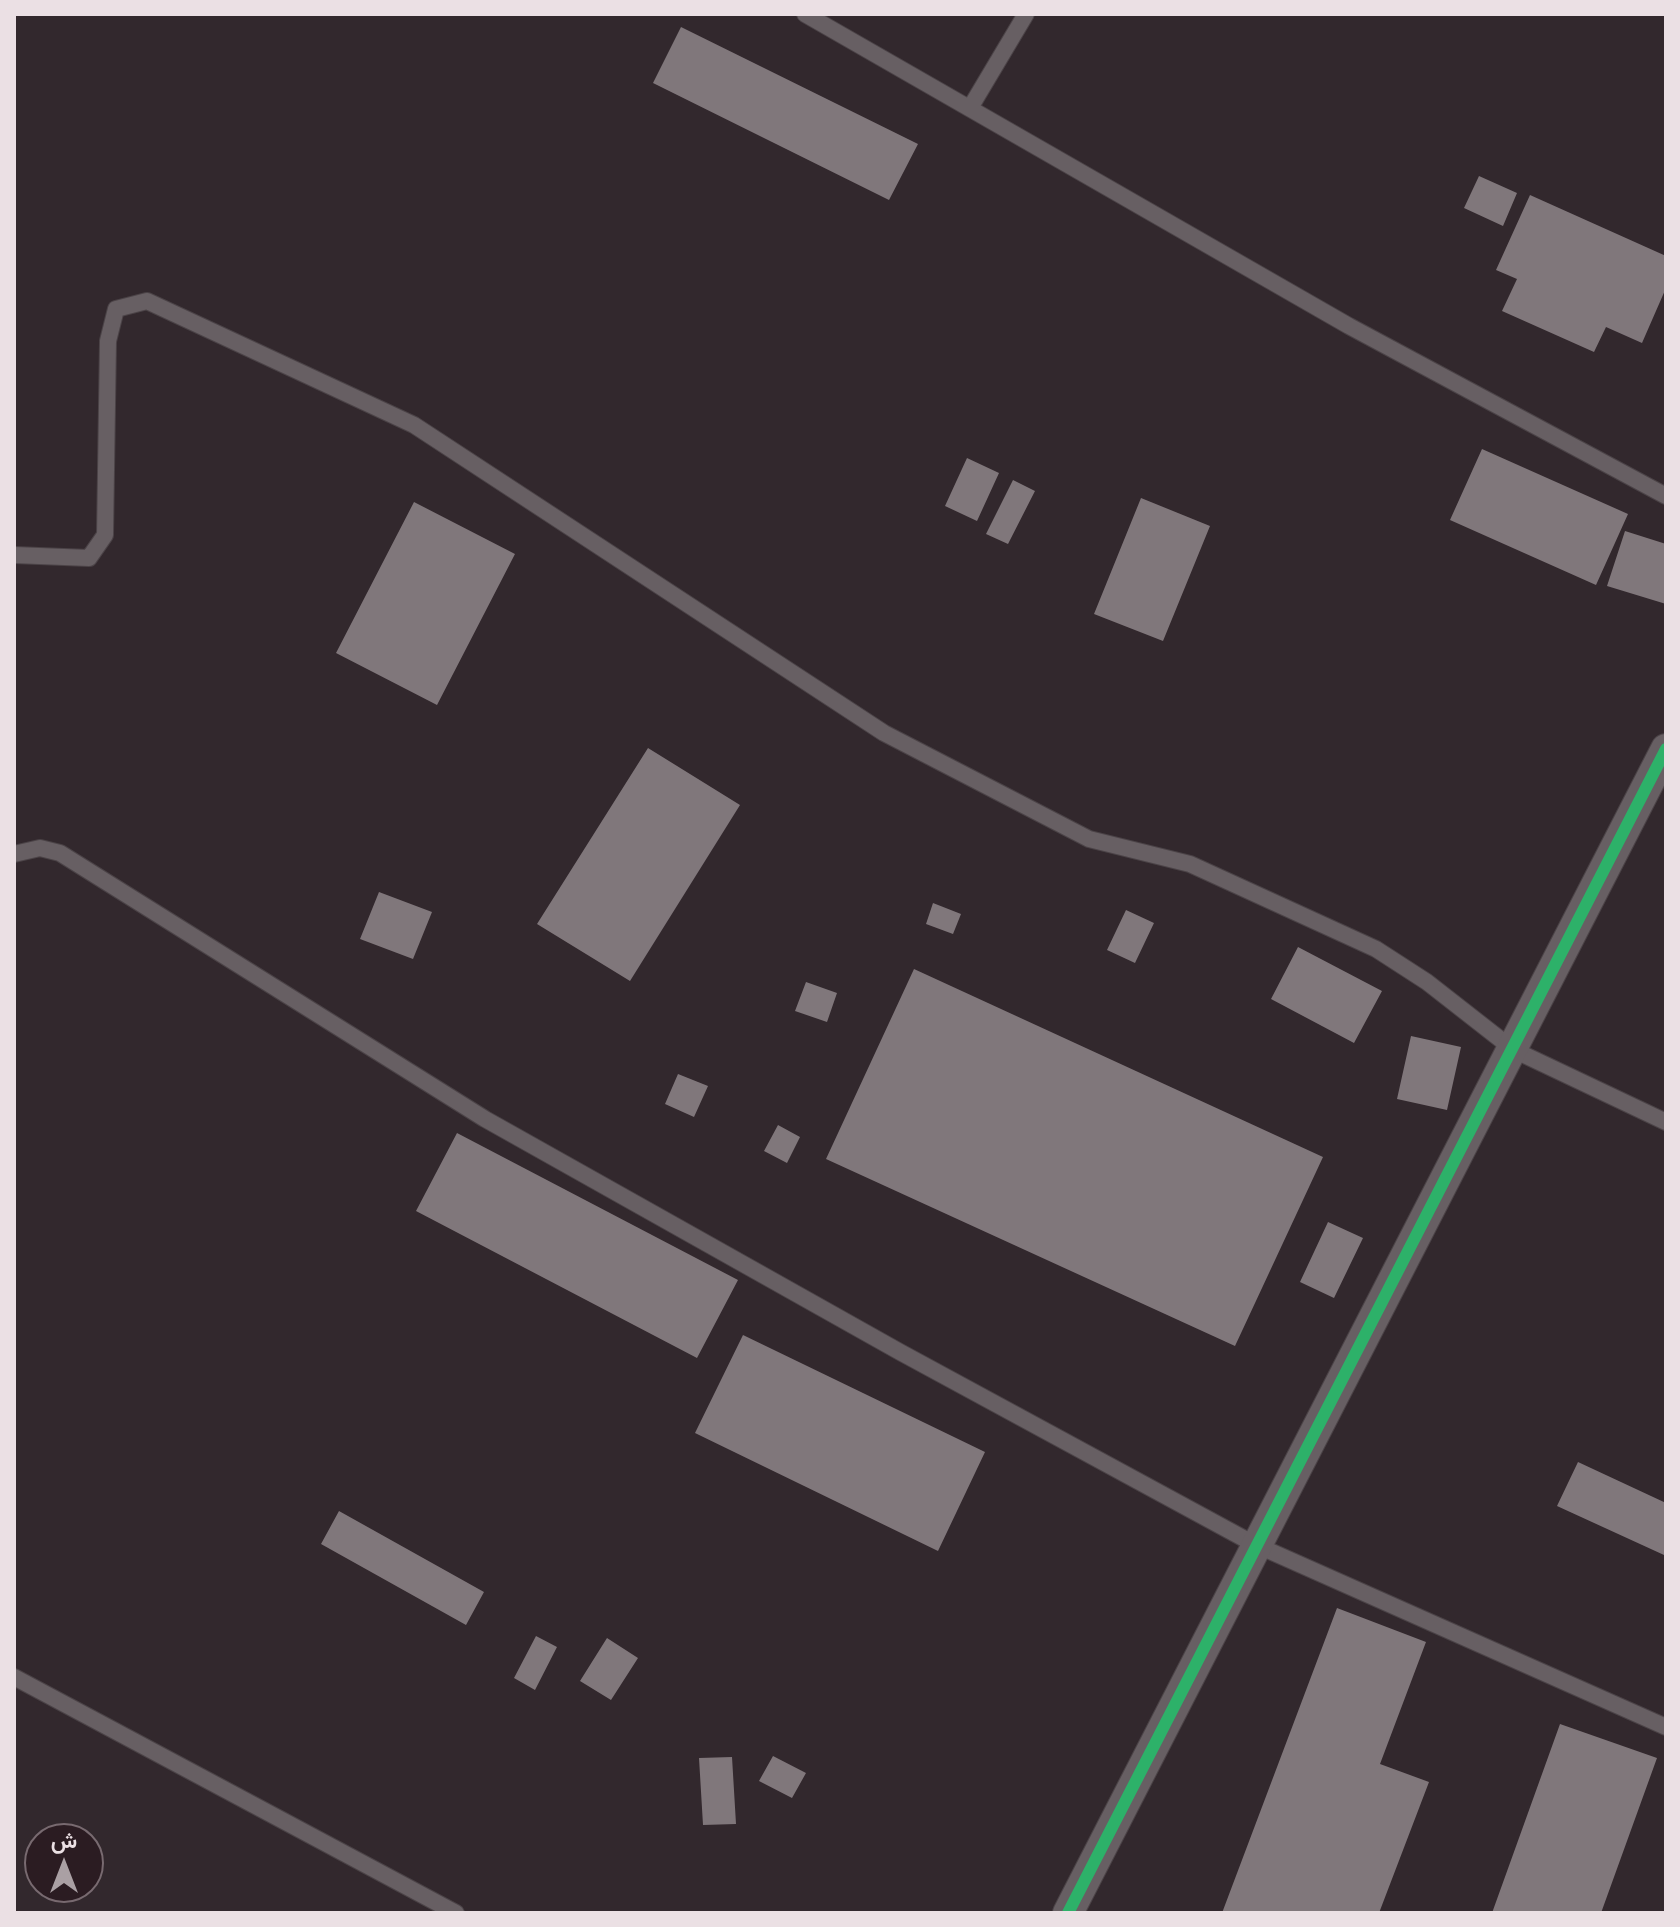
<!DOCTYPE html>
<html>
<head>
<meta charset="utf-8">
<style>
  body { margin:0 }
  #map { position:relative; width:1680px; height:1927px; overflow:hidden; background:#32282d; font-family:"Libre Baskerville",Vazirmatn,serif }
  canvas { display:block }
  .frame { position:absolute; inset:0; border:16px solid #ebe0e4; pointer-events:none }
  .north { position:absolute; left:24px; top:1823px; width:80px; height:80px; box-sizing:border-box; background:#2b1c22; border:2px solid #786a70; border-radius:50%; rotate:0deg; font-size:22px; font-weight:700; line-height:32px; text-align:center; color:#ebe0e4 }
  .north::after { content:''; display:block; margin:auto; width:28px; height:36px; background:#aaa0a4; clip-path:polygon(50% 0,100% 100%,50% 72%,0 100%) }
</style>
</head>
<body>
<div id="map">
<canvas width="1680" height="1927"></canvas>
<div class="frame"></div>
<div class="north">ش</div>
</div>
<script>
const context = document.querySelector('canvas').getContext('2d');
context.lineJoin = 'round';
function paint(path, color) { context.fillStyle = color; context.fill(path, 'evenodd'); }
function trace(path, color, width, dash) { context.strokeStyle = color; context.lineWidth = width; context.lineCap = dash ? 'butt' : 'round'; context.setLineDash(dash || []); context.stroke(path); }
const building = new Path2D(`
  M681,27L918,144L889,200L653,83Z
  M1479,176L1517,193L1503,226L1464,208Z
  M1530,195L1666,256V288L1642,343L1606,327L1594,352L1502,311L1517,279L1496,270Z
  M1482,449L1628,514L1596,585L1450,520Z
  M967,458L999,473L977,521L945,506Z
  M1013,480L1035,491L1008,544L986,534Z
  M1141,498L1210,526L1163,641L1094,614Z
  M414,502L515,554L437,705L336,653Z
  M1625,531L1666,544V604L1607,586Z
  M648,748L740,805L630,981L537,924Z
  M379,892L432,912L413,959L360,939Z
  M933,903L961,914L953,934L926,924Z
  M1126,910L1154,923L1135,963L1107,950Z
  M1298,947L1382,991L1354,1043L1271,999Z
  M914,969L1323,1157L1235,1346L826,1159Z
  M806,982L837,993L827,1022L795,1011Z
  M1411,1036L1461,1047L1447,1110L1397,1099Z
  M678,1074L708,1086L694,1117L665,1104Z
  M778,1125L800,1137L787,1163L764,1151Z
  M457,1133L738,1280L697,1358L416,1211Z
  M1328,1222L1363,1238L1334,1298L1300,1282Z
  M743,1335L985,1452L938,1551L695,1433Z
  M1578,1462L1666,1503L1664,1555L1557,1506Z
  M339,1511L484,1592L466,1625L321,1544Z
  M1337,1608L1426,1642L1380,1764L1429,1782L1379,1913H1222Z
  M536,1636L557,1647L535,1690L514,1678Z
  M607,1638L638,1658L611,1700L580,1681Z
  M1560,1724L1657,1758L1601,1913H1492Z
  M773,1756L806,1773L792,1798L759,1781Z
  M732,1757L736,1824L703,1825L699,1758Z`);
const service = new Path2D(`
  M805,14L1349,326L1666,496
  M970,108L1026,14
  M14,555L89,558L105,535L108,341L116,309L147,301L414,425L884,733L1089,839L1190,864L1376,949L1427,982L1514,1050L1666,1122
  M14,854L40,848L60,853L485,1119L900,1352L1254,1544L1666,1727
  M14,1677L456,1913`);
const minor = new Path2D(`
  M1068,1913C1265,1524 1469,1138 1666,749`);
const cycleway = new Path2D(`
  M1068,1913C1265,1524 1469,1138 1666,749`);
paint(building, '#80777b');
trace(service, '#4b4347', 18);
trace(minor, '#4b4347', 32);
trace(service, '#675f63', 16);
trace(minor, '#675f63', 30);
trace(cycleway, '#2db169', 12);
</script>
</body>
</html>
